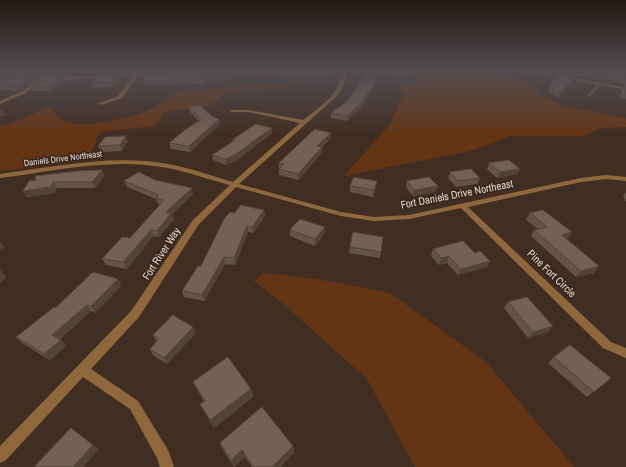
<!DOCTYPE html>
<html>
<head>
<meta charset="utf-8">
<style>
  body { margin:0 }
  canvas { display:block; background:#402e23 }
</style>
</head>
<body>
<canvas width="626" height="467"></canvas>
<script>
const context = document.querySelector('canvas').getContext('2d');
context.lineJoin = 'round';
function paint(path, color) { context.fillStyle = color; context.fill(path, 'evenodd'); }
function trace(path, color, width, dash) { context.strokeStyle = color; context.lineWidth = width; context.lineCap = dash ? 'butt' : 'round'; context.setLineDash(dash || []); context.stroke(path); }
function label(font, color, halo, rows, align = 'center') {
  context.font = font + ' "Archivo Narrow",sans-serif'; context.lineWidth = 3; context.setLineDash([]); context.textBaseline = 'middle'; context.strokeStyle = halo; context.fillStyle = color; for (const [text, x, y, turn = 0] of rows) {
    context.save(); context.translate(x, y); context.rotate((+turn || 0) * Math.PI / 180); context.textAlign = isNaN(turn) ? turn : align; if (halo) context.strokeText(text, 0, 0); context.fillText(text, 0, 0); context.restore();
  }
}
const green = new Path2D(`
  M410,71H472L510,77L532,84L542,96L565,106L626,118V127L601,128L584,136H510L470,151L344,176L390,124L404,93L397,83L424,85Z
  M293,83L287,87L227,91L212,105L164,112L155,126L100,132L88,160L0,171V126L15,122L51,106C53,109 54,114 57,116C73,132 125,120 144,112C157,107 167,100 178,91Z
  M264,273L317,279L390,293L486,362L574,467H415L367,379L287,307L254,281Z`);
const minor = new Path2D(`
  M217,71H266L264,72L216,73Z
  M341,71H345C347,81 343,87 338,95L239,184L341,212L374,217L409,215L581,178L606,175L626,177V181L606,179L581,182L468,207L611,342L626,348V358L603,348L461,208L409,219L374,221L341,216L236,187L199,224L139,317L91,369L138,401L168,450L174,467H160L157,458L130,409L83,377L5,461L0,463V446L131,311L193,220L230,185C209,180 189,172 168,168C113,157 55,171 0,178V174C55,167 112,154 168,164C190,168 212,176 233,182L300,123L249,112H232L230,111V110H249L303,120C318,108 344,92 341,71Z
  M532,71H538L626,88V90L601,85L589,97L587,96L597,85Z
  M136,74H157L159,75L157,76L137,77L122,98L101,105L99,104V103L118,96L132,77L37,81L38,83L26,93L0,104V101L22,91L37,81L0,82V80Z`);
const wall = new Path2D(`
  M0,71H77L70,76L0,79Z
  M105,71H127L124,74L106,75Z
  M152,71H218L152,73Z
  M227,71L228,75L227,79H205V84L145,85L143,81Z
  M281,71H329L330,76L283,78Z
  M387,71H405V75L393,76Z
  M558,71H626V99L618,98L624,87H626L624,86L625,84L614,81L558,73L573,81L558,97L548,92Z
  M118,75L120,79L113,87L93,88L91,83Z
  M62,77L64,81L52,91H31L28,86Z
  M28,78L30,83L19,91L0,90V79Z
  M370,80L375,85L362,107L347,121L331,118V113L347,101Z
  M189,107L213,117L219,119L220,124L190,152L171,149L169,143L199,121L190,112Z
  M272,133L237,160L226,165L213,160L212,155L233,142L232,140Z
  M331,133V138L322,147V153L298,180L279,175V163Z
  M128,141L122,151L101,152L98,146Z
  M489,163L518,174L497,178L487,169Z
  M102,170L104,176L95,188H57L55,193L27,197L23,191L29,181Z
  M450,172L480,178L477,184L456,187L448,178Z
  M155,180L193,194L172,214L174,219L159,237L153,236L127,269L106,265L102,259L130,238L160,205L158,204L156,199L127,187L124,181Z
  M407,181L436,192L413,196L406,187Z
  M350,186L376,187L373,197L350,192Z
  M626,192V202L623,196Z
  M264,210L265,216L253,233L248,232L235,265L225,264L204,301L184,297L182,291L201,266L234,213Z
  M530,213L568,239H566L594,273L576,277L531,236L534,230L538,229L526,220Z
  M325,227L324,234L315,246L290,236V230Z
  M350,247L381,252L380,258L349,253Z
  M433,249L475,253L490,261L487,267L458,275L447,263L439,265L431,256Z
  M118,279L121,286L95,313L91,311L60,339L66,346L50,360L22,343L16,337L55,308Z
  M508,302L548,332L528,338L504,308Z
  M196,333L167,364L153,355L150,349L157,342L153,335Z
  M554,357L611,378L587,397L548,363Z
  M193,382L251,389L253,397L214,428L200,404L204,402Z
  M220,443L293,446L294,453L280,467H252L245,457L234,467L223,450Z`);
const shadedWall = new Path2D(`
  M70,71H77L70,76L68,72Z
  M123,71H127L124,74Z
  M118,75L120,79L113,87L111,82Z
  M62,77L64,81L52,91L50,87Z
  M575,77L573,81L558,97L560,92Z
  M28,78L30,83L19,91L17,86Z
  M376,81L375,85L362,107L347,121V116Z
  M3,110L6,115L0,117V111Z
  M219,119L220,124L190,152L189,146Z
  M272,128V133L237,160L226,165L225,159Z
  M331,133V138L322,147V153L298,180V174L317,146Z
  M126,136L128,141L122,151L120,145Z
  M520,169L518,174L497,178L500,172Z
  M102,170L104,176L95,188L92,182Z
  M377,181L376,187L373,197L374,190Z
  M53,182L57,188L55,193L27,197L23,191Z
  M438,186L436,192L413,196L414,190Z
  M192,188L193,194L172,214L174,219L159,237L157,231L166,212Z
  M264,210L265,216L253,233L252,227Z
  M247,226L248,232L235,265L234,258Z
  M325,227L324,234L315,246V239Z
  M151,230L153,236L127,269L123,262Z
  M572,232L568,239L558,241L562,235Z
  M0,242L5,247L0,250Z
  M449,256L447,263L439,265L441,258Z
  M224,257L225,264L204,301L202,295Z
  M490,261L487,267L458,275L461,269Z
  M599,266L594,273L576,277L581,271Z
  M1,270L6,277L0,283V271Z
  M118,279L121,286L95,313L91,306Z
  M87,305L91,311L58,341L52,335Z
  M553,326L548,332L528,338L533,332Z
  M193,327L196,333L167,364L164,358Z
  M61,340L66,346L50,360L44,354Z
  M251,389L253,397L214,428L210,420Z
  M93,445L99,449L83,467H73Z
  M293,446L294,453L280,467H272Z
  M242,450L245,457L234,467L231,460Z`);
const building = new Path2D(`
  M0,71H70L68,72L0,75Z
  M227,71L226,75H204V79L143,81L148,74Z
  M282,71H329L330,72L283,74Z
  M368,71L370,80L376,81L362,102L347,116L331,113L347,101Z
  M568,71H626V80L616,77Z
  M557,73L575,77L560,92L550,87Z
  M99,75H118L111,82L91,83Z
  M62,77L50,87L28,86L38,78Z
  M28,78L17,86H0V79Z
  M624,87H626V95L621,94Z
  M200,105L213,117L219,119L189,146L169,143L186,129L201,120L189,107Z
  M256,124L272,128L236,154L225,159L212,155L235,140H232Z
  M315,129L331,133L317,146L322,147L298,174L279,169L284,164L279,163Z
  M126,136L120,145L98,146L105,137Z
  M509,160L520,169L500,172L489,163Z
  M471,169L480,178L458,181L450,172Z
  M102,170L92,182H53L51,187L23,191L29,181L36,180L35,176L77,171Z
  M139,172L155,180L192,188L166,212L171,213L157,231L151,230L123,262L102,259L122,237L130,238L164,200L156,198L159,195L124,181Z
  M354,177L377,181L374,190L350,186Z
  M429,177L438,186L414,190L407,181Z
  M241,205L264,210L252,227L247,226L234,258L224,257L202,295L182,291L198,266H201L224,219L230,212L234,213Z
  M543,210L572,232L562,235L599,266L581,271L534,230L547,227L530,213Z
  M300,219L325,227L315,239L290,230Z
  M353,232L383,237L381,252L350,247Z
  M463,241L475,253L480,251L490,261L461,269L449,256L441,258L433,249Z
  M93,272L118,279L91,306L87,305L52,335L61,340L44,354L16,337L54,307L55,308Z
  M527,297L553,326L533,332L508,302Z
  M173,315L193,327L164,358L150,349L159,339L153,335Z
  M570,345L611,378L594,392L554,357Z
  M228,357L251,389L210,420L200,404L205,401L193,382Z
  M262,407L293,446L272,467H254L242,450L231,460L220,443Z
  M71,428L93,445L73,467H34Z`);
const farStreetnames = [
  ["Daniels Drive Northeast",63,159,-7]
];
const streetNames = [
  ["Fort Daniels Drive Northeast",457,195,-11],
  ["Fort River Way",162,254,-57],
  ["Pine Fort Circle",551,274,44]
];
paint(green, '#643514');
paint(minor, '#8e673d');
paint(wall, '#645348');
paint(shadedWall, '#51433b');
paint(building, '#746054');
trace(building, '#51433b', 1);
const sky = context.createLinearGradient(0, 0, 0, 136);
sky.addColorStop(0, '#231913');
sky.addColorStop(0.52, '#534c50');
sky.addColorStop(1, '#534c5000');
context.fillStyle = sky;
context.fillRect(0, 0, 626, 136);
label('9px', '#e5d9d2', '#352419', farStreetnames);
label('11px', '#e5d9d2', '#352419', streetNames);
</script>
</body>
</html>
